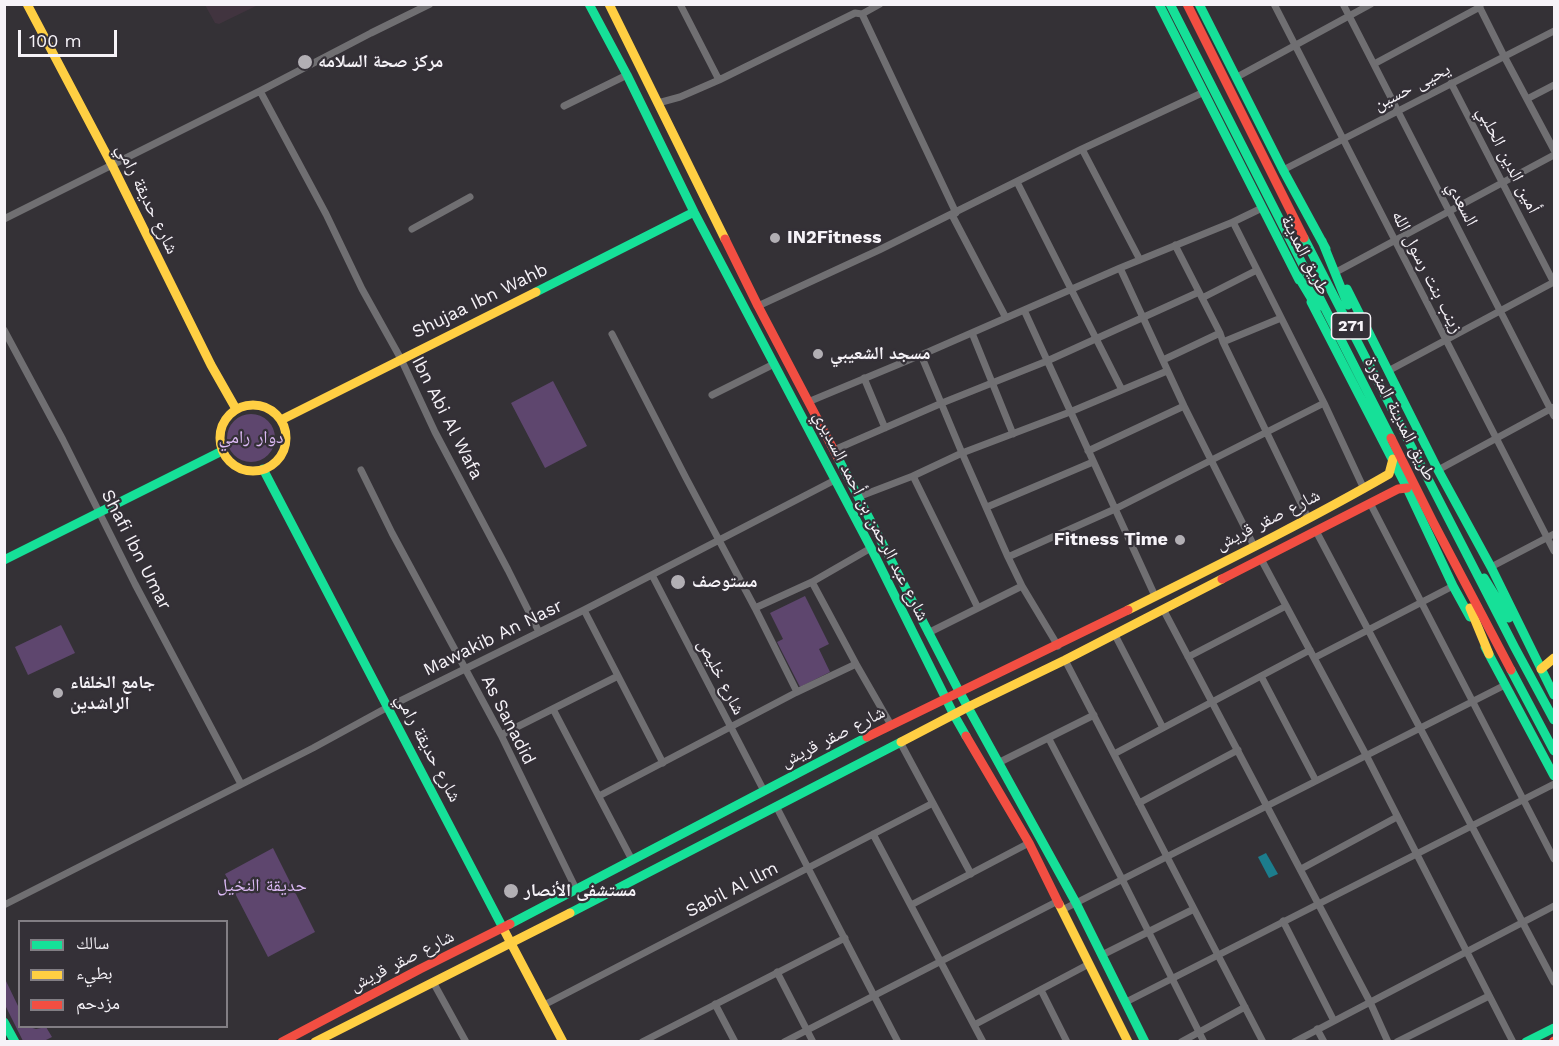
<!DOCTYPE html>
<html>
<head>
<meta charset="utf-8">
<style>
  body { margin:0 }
  #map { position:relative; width:1559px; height:1046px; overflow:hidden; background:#343136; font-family:"Work Sans","Noto Naskh Arabic",sans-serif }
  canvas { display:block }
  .frame { position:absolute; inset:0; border:6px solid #f6f3f8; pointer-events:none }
  .legend { position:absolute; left:18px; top:920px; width:210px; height:108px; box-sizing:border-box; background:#343037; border:2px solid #827e84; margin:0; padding:8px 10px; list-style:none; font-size:18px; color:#f6f3f8 }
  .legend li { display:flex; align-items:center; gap:12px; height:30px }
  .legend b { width:30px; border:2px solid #827e84 }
  .scale { position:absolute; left:18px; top:30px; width:99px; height:27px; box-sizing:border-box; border:3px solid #f6f3f8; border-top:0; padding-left:8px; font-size:18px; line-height:21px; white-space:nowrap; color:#f6f3f8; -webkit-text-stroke:4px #343037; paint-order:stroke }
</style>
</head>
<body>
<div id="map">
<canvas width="1559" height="1046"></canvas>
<div class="frame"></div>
<ul class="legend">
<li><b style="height:8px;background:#16e098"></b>سالك</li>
<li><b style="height:8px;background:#ffcf43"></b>بطيء</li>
<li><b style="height:8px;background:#f24e42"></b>مزدحم</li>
</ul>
<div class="scale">100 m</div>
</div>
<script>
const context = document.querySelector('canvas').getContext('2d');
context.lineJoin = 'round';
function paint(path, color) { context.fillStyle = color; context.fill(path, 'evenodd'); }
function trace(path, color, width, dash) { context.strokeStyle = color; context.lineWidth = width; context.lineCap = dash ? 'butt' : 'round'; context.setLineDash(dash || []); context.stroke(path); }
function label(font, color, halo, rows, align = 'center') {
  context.font = font + ' "Work Sans","Noto Naskh Arabic",sans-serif'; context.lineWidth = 4.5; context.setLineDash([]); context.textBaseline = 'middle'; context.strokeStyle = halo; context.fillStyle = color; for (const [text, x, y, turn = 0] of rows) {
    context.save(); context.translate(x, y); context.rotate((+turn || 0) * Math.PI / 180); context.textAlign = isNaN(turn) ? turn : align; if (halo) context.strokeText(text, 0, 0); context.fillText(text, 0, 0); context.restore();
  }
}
const industrial = new Path2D(`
  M205,5H258L219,24L215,23Z`);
const green = new Path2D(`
  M553,381L587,446L545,468L511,403Z
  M227 438a24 24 0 1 1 48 0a24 24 0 1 1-48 0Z
  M805,596L829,644L819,649L830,672L800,687L777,642L783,639L770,613Z
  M61,625L75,653L28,675L15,647Z
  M273,848L315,932L268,957L225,874Z
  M5,979L19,1008L20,1026L29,1027L36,1029L46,1027L52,1037L44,1041H23L5,1005Z`);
const water = new Path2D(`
  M1266,853L1278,874L1269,878L1258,857Z`);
const street = new Path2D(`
  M680,4L719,80
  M1274,4L1554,551
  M1343,4L1554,416
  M1478,4L1504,56L1554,150
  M862,14L956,213
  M1374,64L1480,7
  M1237,77L1371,4
  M1451,83L1554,283
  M260,91L326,214L362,289L401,359L435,432L508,570L539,632
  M1527,99L1554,85
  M658,103L680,97L719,80L855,13L862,14L880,4
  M564,106L627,75
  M1082,149L1140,260
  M1283,170L1554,31
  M1017,182L1122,390
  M952,215L1006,318
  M4,219L260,91L371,33L430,4
  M1233,222L1324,403L1364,489
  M412,229L470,197
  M1175,245L1220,333L1223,342L1308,518
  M1120,268L1184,406L1254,546
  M1338,271L1554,155
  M1202,298L1257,270
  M758,306L879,250L1082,149L1204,92
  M1024,310L1155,596
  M4,330L63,440L135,584L241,784
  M972,333L1013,434
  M612,334L686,478L755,608L797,692
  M1223,342L1281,318
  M921,355L962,453L1008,557L1022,586L1058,646
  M1163,360L1220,333
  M1388,371L1554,282
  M864,378L885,428
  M712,395L774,364
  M808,402L928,352L1120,268L1233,222L1262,208
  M834,450L942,403L1047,361L1199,292
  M1088,451L1184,406
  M361,470L392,533L501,735L576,889
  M1438,470L1554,407
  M913,476L978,608
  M858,497L913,476L962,453L1070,412L1167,371
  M1370,503L1554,859
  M987,507L1093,462
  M1316,531L1554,982
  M1008,557L1115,509L1324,403
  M1261,559L1366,755L1513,1042
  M1491,567L1554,534
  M652,575L764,791
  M812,582L856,664L891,725
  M755,608L812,582L871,548
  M1163,609L1370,1002L1388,1042
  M584,610L663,763
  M928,633L1022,586
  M1115,635L1163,728
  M1188,657L1286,606
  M1314,658L1453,586
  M1065,660L1263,1042
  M1261,676L1316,781
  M553,709L632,860
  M501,735L618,676
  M1049,739L1122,879L1204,1042
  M900,742L971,874
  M1114,754L1310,650
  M998,763L1094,715
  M599,796L797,692L856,664
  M1139,803L1238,750
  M776,806L898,1042
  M873,834L983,1042
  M1301,869L1397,817
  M4,905L313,748L388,707L584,610L835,480
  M911,905L1029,843
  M1062,910L1505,685
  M1283,921L1334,1021
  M1102,955L1194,909
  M777,972L813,1042
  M433,982L466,1042
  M1041,990L1067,1042
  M1126,1002L1554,784
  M715,1004L735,1042
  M544,1005L933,803
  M974,1025L1089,964
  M1317,1029L1324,1042
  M642,1042L845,938
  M784,1042L1058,901
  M1181,1042L1245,1007
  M1294,1042L1554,906
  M1397,1042L1489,996`);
const fast = new Path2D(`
  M589,4L627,75L694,212L871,548L954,715L966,736
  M1159,4L1299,280
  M1170,4L1391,438
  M1199,4L1283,170L1326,249
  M1304,238L1515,648L1554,720
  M1322,241L1348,305
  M1296,273L1317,308
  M1347,289L1438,470L1491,567L1554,695
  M536,292L694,212
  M1311,302L1407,488L1453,586L1470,617
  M838,458L960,693L1076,903L1145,1042
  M263,469L504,930
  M4,560L222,451
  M1484,578L1509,618
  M1485,647L1554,776
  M1511,670L1554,751
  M570,913L901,742
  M510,924L867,737
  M4,1022L15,1042
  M1526,1042L1554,1028`);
const slow = new Path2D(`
  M27,4L112,165L211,365L236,409
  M609,4L725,239
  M220 438a33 33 0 1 1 66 0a33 33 0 1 1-66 0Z
  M281,420L536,292
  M1470,608L1489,654
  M1128,610C1216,566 1304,523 1389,474L1393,459
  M1541,669L1554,658
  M901,742L968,707L1065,660L1222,579
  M1059,904L1128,1042
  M504,930L563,1042
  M315,1042L570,913`);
const jam = new Path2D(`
  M1187,4L1304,238
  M725,239L758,306L838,458
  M1391,438L1433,522L1511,670
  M1222,579L1398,489L1407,488
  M966,736L1029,843L1059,904
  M867,737L1128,610
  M282,1042L420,969L510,924
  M1553,1042L1554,1041`);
const markers = [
  [305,62,8,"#b2afb4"],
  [775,238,6,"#b2afb4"],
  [818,354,6,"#b2afb4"],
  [1180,540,6,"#b2afb4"],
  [678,582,8,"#b2afb4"],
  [58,693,6,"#b2afb4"],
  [511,891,8,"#b2afb4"]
];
const shields = [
  [1351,326,39]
];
const shieldNames = [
  ["271",1351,326]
];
const poiNames = [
  ["مركز صحة السلامه",318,62],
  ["IN2Fitness",787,238],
  ["مسجد الشعيبي",830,354],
  ["Fitness Time",1168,540,"right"],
  ["مستوصف",692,582],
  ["جامع الخلفاء",70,683],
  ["الراشدين",70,704],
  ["مستشفى الأنصار",524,891]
];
const streetNames = [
  ["يحيى حسين",1412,87,-27],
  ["أمين الدين الحلبي",1508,160,63],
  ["شارع حديقة رامي",147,199,64],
  ["السعدي",1462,204,63],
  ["طريق المدينة",1305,255,63],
  ["زينب بنت رسول الله",1427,272,63],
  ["Shujaa Ibn Wahb",480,301,-26],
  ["Ibn Abi Al Wafa",447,418,63],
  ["طريق المدينة المنورة",1400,419,63],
  ["شارع عبد الرحمن بن أحمد السديري",871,516,63],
  ["شارع صقر قريش",1268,520,-27],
  ["Shafi Ibn Umar",136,550,63],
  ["Mawakib An Nasr",493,638,-26],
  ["شارع خليص",721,677,63],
  ["As Sanadid",508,720,63],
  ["شارع صقر قريش",833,737,-27],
  ["شارع حديقة رامي",428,748,62],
  ["Sabil Al llm",732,890,-27],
  ["شارع صقر قريش",402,961,-27]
];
const parkNames = [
  ["دوار رامي",251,438],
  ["حديقة النخيل",262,886]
];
paint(industrial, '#41343f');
paint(green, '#5e466e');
paint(water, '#1c7d8d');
trace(street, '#706f72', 7);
trace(fast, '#16e098', 9);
trace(slow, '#ffcf43', 9);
trace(jam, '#f24e42', 9);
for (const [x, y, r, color] of markers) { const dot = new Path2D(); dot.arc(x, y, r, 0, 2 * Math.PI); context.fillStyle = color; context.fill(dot); trace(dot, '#343037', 2); }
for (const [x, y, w] of shields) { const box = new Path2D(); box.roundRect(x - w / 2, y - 13, w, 26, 4.5); context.fillStyle = '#343037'; context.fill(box); trace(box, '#f6f3f8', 1.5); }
label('bold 16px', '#f6f3f8', null, shieldNames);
label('bold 18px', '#f6f3f8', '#343037', poiNames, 'left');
label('18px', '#f6f3f8', '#343037', streetNames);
label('18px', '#dcbaf5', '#343037', parkNames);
</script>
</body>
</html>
